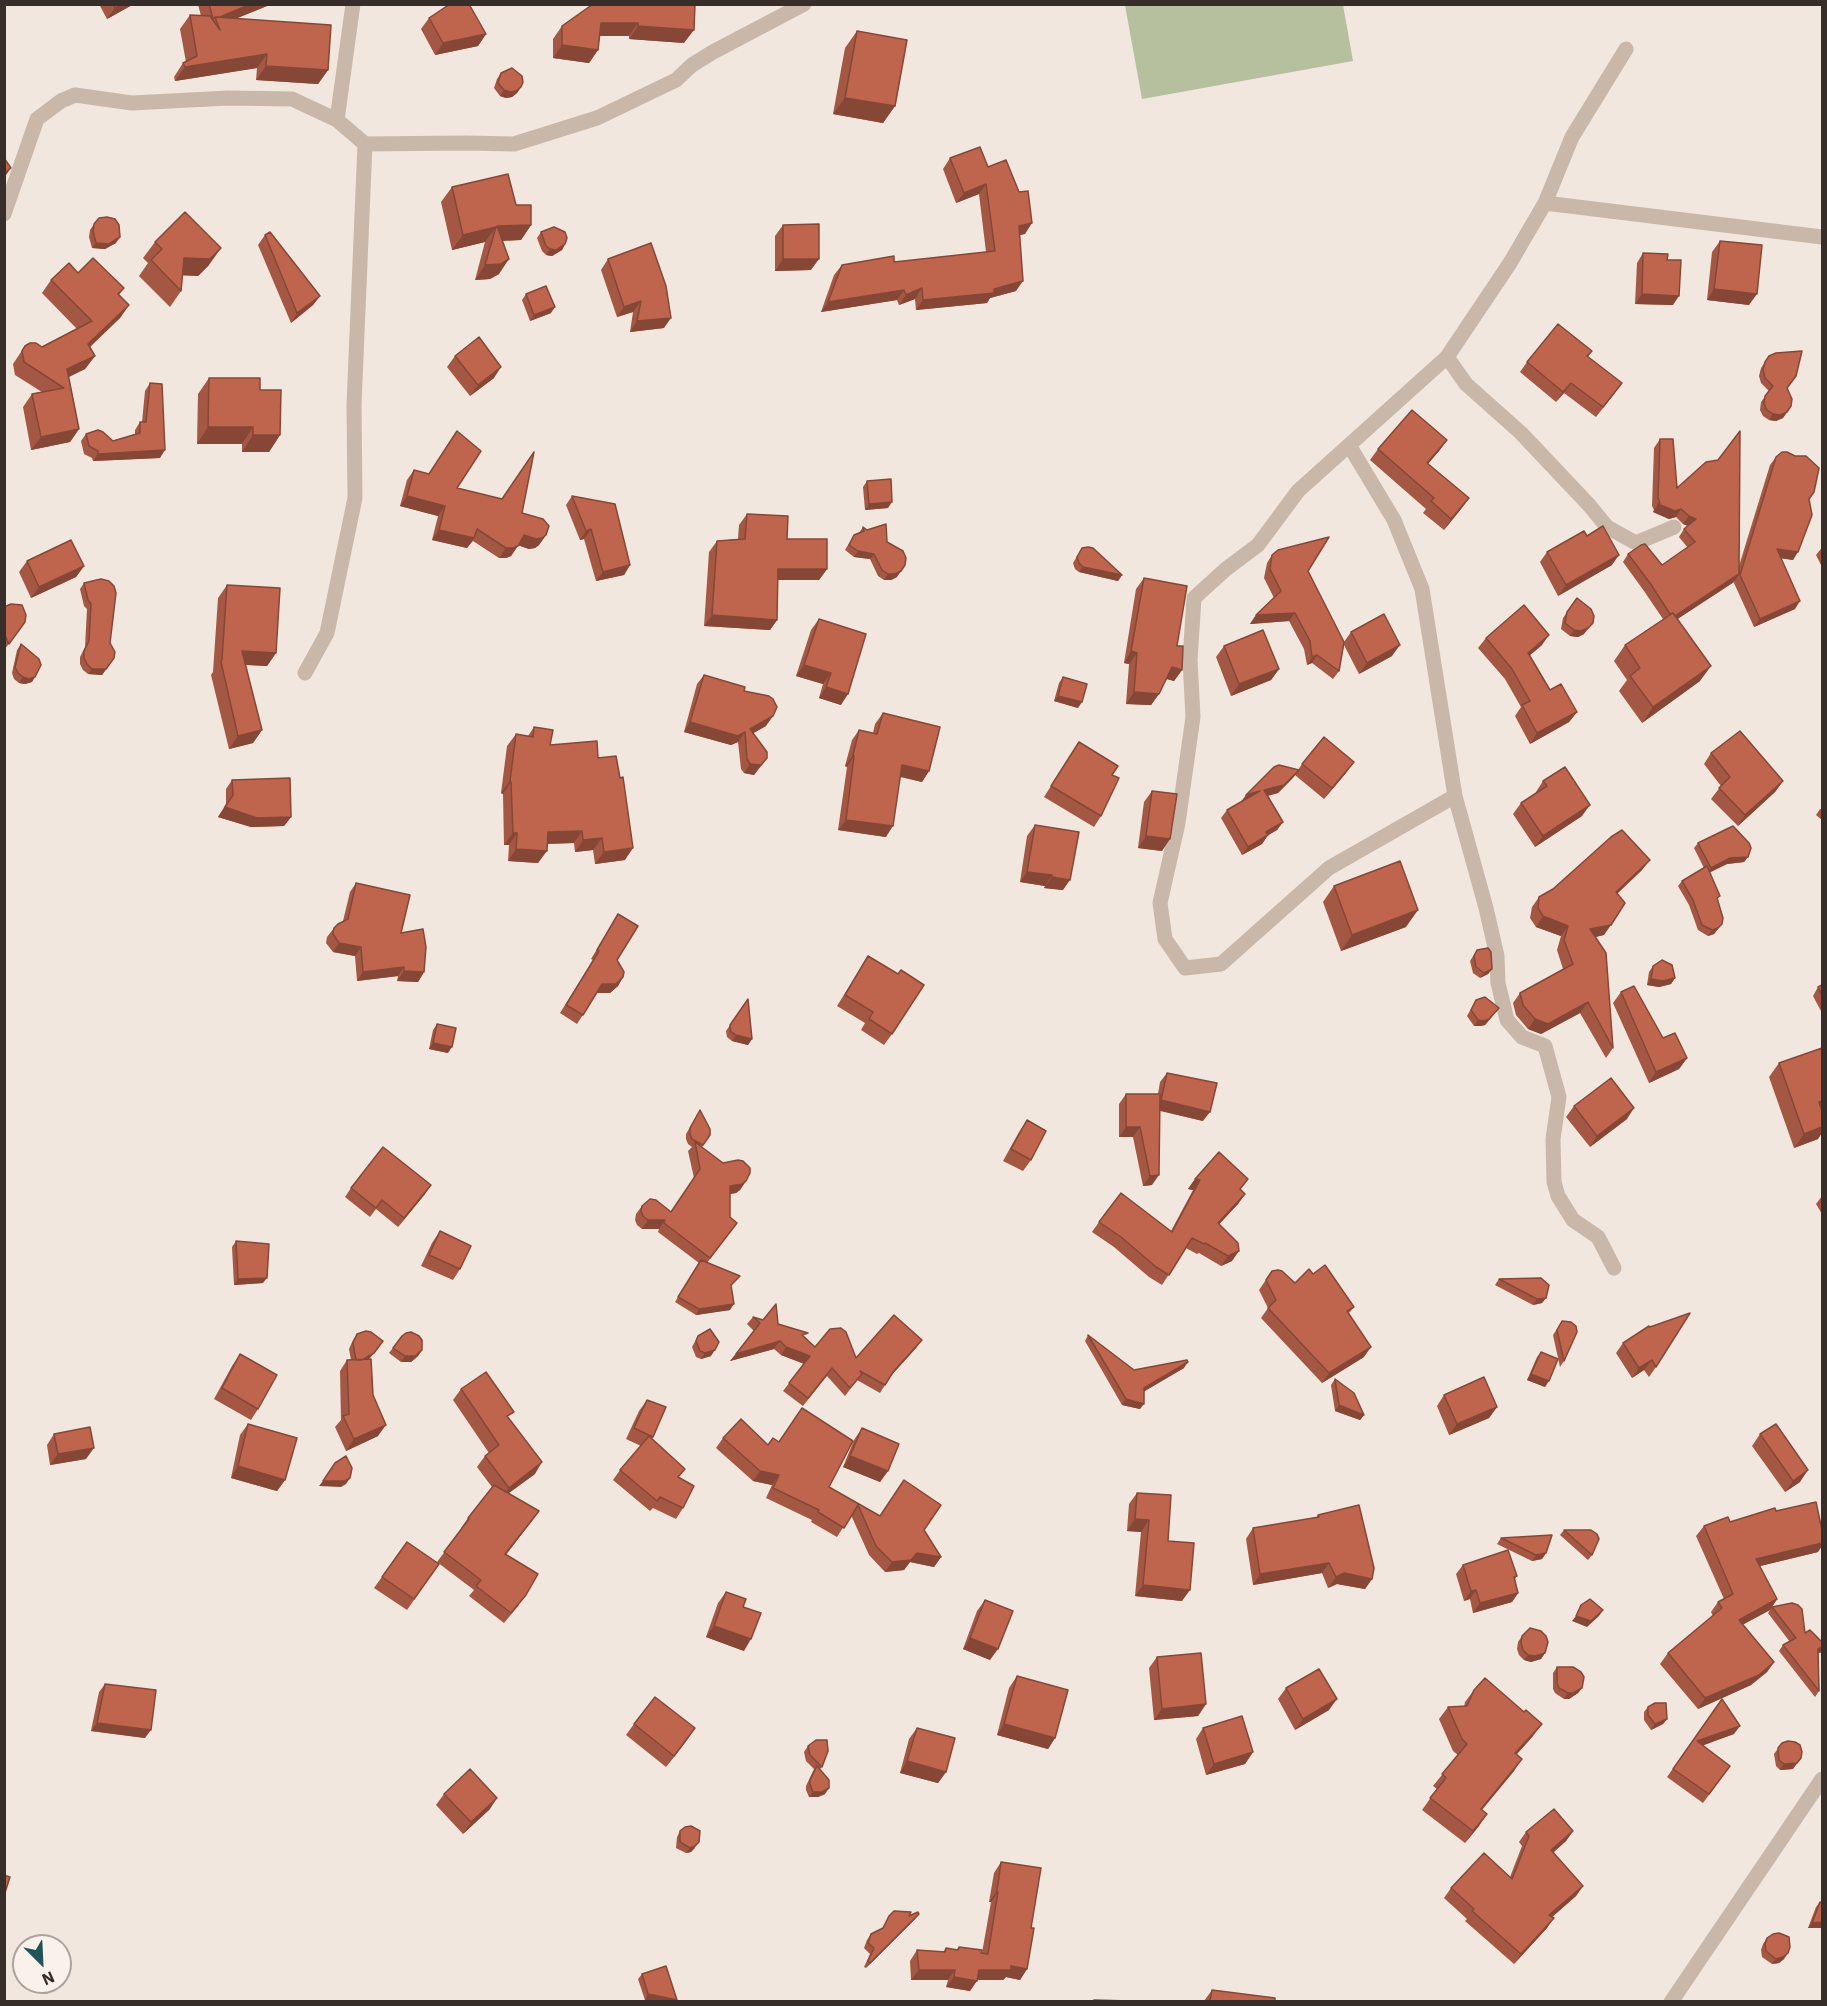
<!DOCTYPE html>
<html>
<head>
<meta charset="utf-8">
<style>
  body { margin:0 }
  #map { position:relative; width:1827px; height:2006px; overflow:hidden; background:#f1e7de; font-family:"IBM Plex Sans",sans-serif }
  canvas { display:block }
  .frame { position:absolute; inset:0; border:6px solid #372d29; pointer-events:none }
  .north { position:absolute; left:12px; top:1934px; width:60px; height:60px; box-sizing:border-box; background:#f9f1ea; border:2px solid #aba39d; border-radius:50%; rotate:156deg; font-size:16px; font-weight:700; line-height:24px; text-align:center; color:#372d29 }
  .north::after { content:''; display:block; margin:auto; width:21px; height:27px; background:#215456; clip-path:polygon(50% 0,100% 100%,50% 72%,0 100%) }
</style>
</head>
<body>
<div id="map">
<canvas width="1827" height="2006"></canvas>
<div class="frame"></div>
<div class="north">N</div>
</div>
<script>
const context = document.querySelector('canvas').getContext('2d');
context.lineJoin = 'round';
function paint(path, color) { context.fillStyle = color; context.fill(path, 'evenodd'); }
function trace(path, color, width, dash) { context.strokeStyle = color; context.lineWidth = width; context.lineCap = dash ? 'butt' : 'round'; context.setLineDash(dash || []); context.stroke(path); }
const green = new Path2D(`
  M1125,5H1343L1353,61L1142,99Z`);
const minor = new Path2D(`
  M337,120L353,4
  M1545,203L1822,237
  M4,214L37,119L61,101L75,95L132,103L228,98L292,99L337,120L365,144L466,143L514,144L597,118L676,80L692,65L713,52L804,4
  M1447,357L1466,384L1521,433L1589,505L1607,527L1636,543L1674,527
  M1349,445L1394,520L1422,589L1455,796L1486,908L1497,956L1498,983L1507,1020L1522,1037L1545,1046L1559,1097L1553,1139L1554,1182L1558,1196L1573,1220L1598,1237L1614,1268
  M305,673L327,633L355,498L354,405L365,144
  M1455,796L1329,868L1221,964L1185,968L1165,939L1160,903L1178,823L1193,717L1190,660L1194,598L1226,569L1258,545L1298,491L1447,357L1510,263L1545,203L1572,137L1626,49
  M1671,2002L1822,1779`);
const wall = new Path2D(`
  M99,4H134L107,19Z
  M198,4H272L237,18L328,70L318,84L256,80L257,68L175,81L174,77L183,63L186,62L180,29L190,15L201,16Z
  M593,4L684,43L629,39V36H600L598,50L589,63L553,58V39L562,26Z
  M429,18L486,34L478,46L435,55L421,29Z
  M857,31L895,106L883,123L833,114L845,48Z
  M501,73L521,87L517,93L512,97L506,98L500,96L494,88L497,79Z
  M950,158L988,167L1025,234L1020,235L1016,291L990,298L987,303L916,310L915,299L899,305L897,300L821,312L834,275L842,265L894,262L986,252L979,194L956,203L943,169Z
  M452,187L516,205L531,225L521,240L502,241L499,274L490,279L475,280L485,242L452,250L441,202Z
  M94,224L116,243L105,249L92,248L89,237L90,230Z
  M783,225L811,270L775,271V236Z
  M541,232L565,244L562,250L552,256L546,255L542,251L537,238Z
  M265,235L320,296L313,305L291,323L258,245Z
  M1720,241L1749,305L1707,300L1712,252Z
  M155,242L209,265L198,276L183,275L181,291L170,307L139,276L148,263L143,258Z
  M1643,253L1667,260L1673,305L1635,304L1637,263Z
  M608,259L664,328L630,332L633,312L617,317L601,270Z
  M78,273L124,288L119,295L129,305L120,318L90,347L95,356L85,369L69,377L79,429L70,442L31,450L23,407L32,394L42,392L15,375L13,364L25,346L42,347L77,329L42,293L51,280Z
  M526,294L551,313L530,321L522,300Z
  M1592,351L1588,357L1615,393L1596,417L1564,393L1556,402L1520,372L1527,362Z
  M455,356L494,378L470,396L447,367Z
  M1769,356L1787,389L1791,406L1783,418L1776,421L1769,420L1763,416L1760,410L1761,402L1769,391L1761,383L1759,376L1761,368Z
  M209,378L260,390L280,435L269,452H242V444H197L198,394Z
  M150,383L160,458L93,461L92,458L84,454L81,441L86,434L113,441L135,435V430L140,422H142L145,391Z
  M1660,439L1677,488L1739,566L1770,465L1776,457L1809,499L1793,560L1781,558L1795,609L1754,627L1734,583L1735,580L1734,582L1677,619L1700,681L1642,723L1619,691L1627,680L1614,661L1625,645L1663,619L1644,591L1623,562L1628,554L1662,565L1688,548L1679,537L1684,529L1688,526L1683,524L1676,517L1669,519L1653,512L1654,510L1652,506L1654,448Z
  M1447,440L1439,451L1428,464L1469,498L1461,509L1444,530L1423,513L1426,509L1370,460L1378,449Z
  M414,470L457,488L522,513L546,535L539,545L535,548L529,549L518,545L511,556L506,558H499L473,541L467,548L432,540L438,516L400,506L407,480Z
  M867,481L888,508L865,510L863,487Z
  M572,496L630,565L624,575L596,581L584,539L580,540L566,505Z
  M747,514L787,539L827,569L819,580H778L777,620L770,630L704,626L709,552L717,541L738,539L739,525Z
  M863,527L887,542L897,577L891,580H884L878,576L870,559L854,557L845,550L854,535L859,533Z
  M1082,548L1122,575L1118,581L1079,572L1075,569L1073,563Z
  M1822,548V567L1816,555L1820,550Z
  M1547,552L1612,565L1558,596L1540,562Z
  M1272,555L1308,571L1344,642L1351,632L1392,656L1359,674L1344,645L1339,671L1333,679L1312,663L1307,665L1304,649L1289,621L1250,624L1256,615L1274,598L1264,578L1267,563Z
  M27,561L84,566L76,577L31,598L19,572Z
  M1144,578L1177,646L1182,670L1174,681L1166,679L1159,694L1151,705L1126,704L1129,664L1124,663L1136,589Z
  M84,583L110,643L114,658L102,675L88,674L83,670L80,664V657L85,647L87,609L84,606L80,589Z
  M227,585L276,653L267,666L245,665L262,730L253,743L229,749L211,675L213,672L218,598Z
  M1577,598L1584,634L1578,637L1570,636L1561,629L1563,618Z
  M4,607L25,622L5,649Z
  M819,619L841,705L819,698L823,684L796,676L811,630Z
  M1486,638L1542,645L1530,655L1550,690L1577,712L1569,722L1530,744L1515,716L1521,707L1505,679L1478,648Z
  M21,644L32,682L25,684L19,683L14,679L12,673L17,650Z
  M1224,646L1279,669L1271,680L1231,696L1216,657Z
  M704,675L744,691L766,726L753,733L767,758L754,775L744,773L741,769L738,742L731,745L684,732L697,684Z
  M1063,677L1078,708L1054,701L1059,683Z
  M883,713L929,771L922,782L900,777L886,837L838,830L847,767L845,766L852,740L859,730L873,733L875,724Z
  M534,727L550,745L598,758L625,860L595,864L593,850L575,852L574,843L547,844L538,863L508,861L509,845H504L503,794L501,793L507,746L516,734L528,736Z
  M1079,742L1112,775L1101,816L1094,827L1044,797Z
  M1711,753L1783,781L1775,792L1738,826L1711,799L1721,786L1704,764Z
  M1302,764L1346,773L1324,799L1295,775L1278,793L1268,796L1283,822L1277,830L1268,835L1262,844L1242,855L1221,818L1227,810L1298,770Z
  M232,780L291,817L284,826L251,827L218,817L226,804V789Z
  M1543,781L1582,816L1535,847L1513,814L1521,803L1536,793V792Z
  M1152,791L1162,851L1138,848L1144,802Z
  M1820,809L1822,810V820L1816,815Z
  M1035,825L1063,890L1044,888L1045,886L1020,882L1027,836Z
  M1698,843L1748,857L1744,862L1727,864L1709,872L1718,900V929L1714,934L1708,936L1698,930L1689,905L1678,886L1682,881L1704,868L1694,848Z
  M1642,870L1617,894L1604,935L1595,937L1613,1048L1606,1058L1580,1013L1541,1034L1528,1029L1516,1015L1513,1003L1520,993L1563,969L1557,950L1561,936L1536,927L1530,918L1532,907L1539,897Z
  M356,883L401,933L424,972L418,982L397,981L398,976L357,981L355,956L333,952L326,943L327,937L334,928L343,921L350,892Z
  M1334,886L1406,927L1341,951L1323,902Z
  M618,914L617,960L623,977L618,986L610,993H597L577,1024L560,1013L593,960L591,959Z
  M1477,950L1492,969L1488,974L1480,978L1473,973L1470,961Z
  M868,956L892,1034L884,1045L861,1030L865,1023L837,1006Z
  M1653,966L1675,978L1671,984L1659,987L1647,985L1649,972Z
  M1822,985V1013L1813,996L1818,987Z
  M1621,992L1663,1038L1687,1058L1679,1069L1649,1083L1613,1003Z
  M748,999L752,1039L748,1045L732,1041L727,1037L726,1031Z
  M1476,1000L1499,1008L1485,1025L1480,1026H1474L1467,1016Z
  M437,1024L448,1053L429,1049L433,1030Z
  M1779,1063L1818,1139L1794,1148L1769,1077Z
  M1167,1073L1203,1121L1160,1111L1152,1185L1143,1186L1133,1137H1119V1104L1126,1094H1158L1160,1082Z
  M1574,1106L1627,1119L1590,1147L1566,1117Z
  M700,1110L710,1135L702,1147L746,1181L740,1190L736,1193L730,1194V1217L737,1223L707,1263L740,1276L731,1286L730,1310L696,1315L675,1302L699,1263L658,1232L659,1229H642L637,1225L635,1220L636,1214L642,1206L671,1212L694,1178L688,1151L692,1147L688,1144L686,1139V1134Z
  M1027,1120L1031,1160L1023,1171L1003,1161L1019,1132Z
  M1195,1179L1241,1190L1245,1194L1238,1204L1219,1224L1232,1261L1221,1266L1199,1253L1197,1254L1186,1248L1162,1285L1149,1277L1114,1247L1092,1232L1099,1222L1171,1231L1193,1190L1188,1189Z
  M351,1188L425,1194L398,1227L376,1209L370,1217L345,1197Z
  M1822,1196V1214L1816,1204Z
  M440,1231L460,1269L453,1280L421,1266L432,1243Z
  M236,1241L263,1283L234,1285L232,1247Z
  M1272,1271L1295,1283L1313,1274L1354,1307L1349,1313L1364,1357L1322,1383L1261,1318L1268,1308L1259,1290Z
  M1499,1279L1546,1298L1542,1303L1533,1305L1495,1285Z
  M753,1317L778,1324L805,1337L815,1347L856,1358L916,1348L890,1377L880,1393L857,1380L845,1396L827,1376L803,1406L783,1391L804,1364L781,1355L774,1349L730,1361L754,1331L747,1324Z
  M1562,1321L1564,1361L1560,1367L1553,1335Z
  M1649,1326L1656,1367L1649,1377L1644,1370L1632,1378L1616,1353L1623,1343Z
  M357,1334L370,1358L368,1359L378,1436L346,1451L335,1427L341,1420L340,1371L347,1360H351L349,1349L353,1340Z
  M1088,1335L1134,1370L1184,1368L1144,1391L1140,1409L1122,1405L1085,1341Z
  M402,1336L422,1350L418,1356L411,1362H401L389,1353Z
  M698,1336L711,1356L701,1359L696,1357L692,1347Z
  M1541,1352L1545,1387L1527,1380L1537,1357Z
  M240,1354L258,1409L251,1420L214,1399L232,1366Z
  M1335,1379L1364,1415L1360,1420L1335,1411L1331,1385Z
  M461,1389L508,1419L535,1474L508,1493L539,1511L506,1555L519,1605L504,1623L469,1596L474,1590L437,1562L462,1529L461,1528L468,1518L492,1487L477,1467L485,1456L489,1453L453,1400Z
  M1444,1395L1497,1407L1489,1418L1449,1435L1437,1406Z
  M647,1400L653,1437L652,1439L679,1478L683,1508L676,1519L653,1508L650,1511L613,1480L620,1470L641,1446L626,1439L639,1411Z
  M248,1424L285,1480L277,1491L231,1478L240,1435Z
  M862,1428L888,1471L880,1482L843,1467L854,1440Z
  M54,1434L86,1459L50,1465L47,1445Z
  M1760,1434L1800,1482L1785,1492L1752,1446Z
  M723,1438L768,1445L829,1487L879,1516L924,1530L941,1557L934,1567L910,1562L904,1570L885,1572L869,1555L851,1515L837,1537L811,1522L812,1520L766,1498L772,1485L753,1481L716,1448Z
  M1137,1493L1168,1541L1182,1601L1135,1596L1141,1532L1127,1531L1129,1504Z
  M1776,1511L1818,1552L1760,1566L1777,1599L1770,1610L1742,1625L1774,1662L1767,1672L1751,1685L1698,1709L1660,1664L1668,1653L1713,1616L1711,1612L1718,1602L1724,1599L1696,1536L1704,1526L1730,1522Z
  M1318,1515L1372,1579L1365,1589L1337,1584L1328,1588L1322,1573L1253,1585L1246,1539L1253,1528L1316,1518Z
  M1564,1530L1592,1555L1588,1560L1560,1535Z
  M1501,1538L1546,1553L1542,1559L1532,1561L1497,1544Z
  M407,1542L439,1564L407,1610L374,1588Z
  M1463,1565L1517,1576L1515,1579L1518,1593L1512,1602L1473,1613L1470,1599L1464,1601L1456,1574Z
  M726,1592L743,1607L744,1651L706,1637L718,1603Z
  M985,1600L990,1660L963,1649L977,1611Z
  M1772,1607L1805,1633L1822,1642V1652L1818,1653L1819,1691L1815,1697L1779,1651L1783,1645L1790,1642L1768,1613Z
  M1522,1636L1545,1653L1541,1659L1531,1662L1524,1660L1519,1655L1517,1649L1518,1642Z
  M1157,1657L1206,1704L1198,1716L1154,1720L1149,1668Z
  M1557,1667L1582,1688L1578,1693L1569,1699H1564L1555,1693L1553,1689V1673Z
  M1017,1676L1055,1738L1048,1749L997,1735L1009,1688Z
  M105,1684L145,1738L91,1731L99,1692Z
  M1286,1688L1329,1710L1295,1730L1278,1699Z
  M1474,1690L1533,1736L1517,1754L1514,1771L1482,1810L1479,1826L1465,1843L1422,1810L1437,1789L1433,1786L1458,1755L1453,1751L1439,1719L1448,1707H1464L1465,1702Z
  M1722,1699L1734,1734L1702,1745L1730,1766L1703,1803L1667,1777Z
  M1648,1707L1667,1719L1663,1724L1651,1730L1644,1720V1712Z
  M634,1724L687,1740L666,1767L626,1735Z
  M917,1728L946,1772L938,1783L900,1773L909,1739Z
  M1203,1728L1253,1752L1245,1764L1206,1775L1196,1739Z
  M1782,1743L1793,1769L1780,1770L1776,1766L1774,1754Z
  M808,1746L822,1767L820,1769L825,1794L818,1797H809L806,1790V1786L814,1769L806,1761L804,1752Z
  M444,1794L490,1809L463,1834L436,1805Z
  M680,1831L695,1848L691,1852L686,1853L676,1848L677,1837Z
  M1573,1831L1566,1841L1553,1853L1583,1886L1576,1896L1552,1917L1547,1928L1514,1964L1465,1921L1467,1919L1444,1898L1451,1888L1510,1877L1522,1846L1519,1842L1526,1832Z
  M1001,1862L1031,1928L1027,1969L1020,1980L1006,1977L1003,1980H977L970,1991L946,1987L948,1980H911L910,1961L917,1950L943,1952L946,1948L956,1950L959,1947L982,1953L991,1902H989L994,1873Z
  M1820,1902L1822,1903V1928H1808L1816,1907Z
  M889,1916H909L915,1919L866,1968L864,1967L870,1954L864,1948L867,1940L871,1934L882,1929Z
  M1767,1938L1784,1959L1779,1963L1772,1964L1762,1957L1761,1950L1763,1944Z
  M642,1974L677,2000L676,2001H653L645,2000L638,1979Z
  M1212,1990L1275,2001H1204Z`);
const shadedWall = new Path2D(`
  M121,4H134L107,19L115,8Z
  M251,4H272L218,26L216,18Z
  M601,23H638L629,36H592Z
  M638,26L694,30L684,43L629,39Z
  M486,34L478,46L435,55L443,43Z
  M562,45L598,50L589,63L553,58Z
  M267,54L257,68L175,81L185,67Z
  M266,66L328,70L318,84L256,80Z
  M521,87L517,93L512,97L506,98L500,96L504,90Z
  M845,98L895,106L883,123L833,114Z
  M11,168L4,178V173Z
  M986,184L979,194L956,203L964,193Z
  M1032,223L1025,234L1012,236L1019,226Z
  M531,225L521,240L492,241L497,226Z
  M496,227L485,242L452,250L463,235Z
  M120,237L116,243L105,249L92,248L96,243Z
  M565,244L562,250L552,256L546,255L550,249Z
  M221,248L209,265L198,276L173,275L184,258Z
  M509,259L499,274L490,279L475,280L485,265Z
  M783,259H819L811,270L775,271Z
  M1023,281L1016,291L990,298L987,303L916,310L923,300L994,289Z
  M922,288L915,299L899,305L906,295Z
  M1714,289L1757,294L1749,305L1707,300Z
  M904,290L897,300L821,312L828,302Z
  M1642,294L1679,296L1673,305L1635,304Z
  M320,296L313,305L291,323L297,313Z
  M641,301L633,312L617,317L624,307Z
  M129,305L120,318L79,357L88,344Z
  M555,307L551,313L530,321L534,315Z
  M671,318L664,328L630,332L637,321Z
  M95,356L85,369L58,382L67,369Z
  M501,367L494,378L470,396L478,385Z
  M1571,383L1564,393L1556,402L1563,392Z
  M1787,412L1783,418L1776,421L1769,420L1773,414Z
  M208,427H253L242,444H197Z
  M79,429L70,442L31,450L41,437Z
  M253,435H280L269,452H242Z
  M1447,440L1439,451L1419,474L1427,463Z
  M165,450L160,458L93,461L98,454Z
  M407,496L445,506L438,516L400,506Z
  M1469,498L1461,509L1444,530L1451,519Z
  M892,502L888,508L865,510L869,504Z
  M1658,504L1681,509L1676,517L1669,519L1653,512Z
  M1689,516L1696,519L1691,527L1683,524Z
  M591,529L584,539L580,540L586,531Z
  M439,530L474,538L467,548L432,540Z
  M524,535H546L539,545L535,548L529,549L517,545Z
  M518,546L511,556L506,558H499L506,548Z
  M1777,549L1798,552L1793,560L1772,557Z
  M858,551L874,554L870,559L854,557Z
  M1619,555L1612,565L1558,596L1566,585Z
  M630,565L624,575L596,581L603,572Z
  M84,566L76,577L31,598L39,587Z
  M1083,567L1122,575L1118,581L1079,572Z
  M778,569H827L819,580H771Z
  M901,571L897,577L891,580H884L888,574Z
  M1739,574L1734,582L1667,626L1673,618Z
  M1800,601L1795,609L1754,627L1760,619Z
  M1295,613L1289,621L1250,624L1256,615Z
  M712,615L777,620L770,630L704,626Z
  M1593,623L1584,634L1578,637L1570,636L1574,630Z
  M1549,635L1542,645L1521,663L1528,653Z
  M1400,645L1392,656L1359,674L1367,663Z
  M242,651L276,653L267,666L233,664Z
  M1131,651L1137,653L1129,664L1124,663Z
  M1317,655L1312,663L1307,665L1312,657Z
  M114,658L102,675L88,674L92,669Z
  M804,665L831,673L823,684L796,676Z
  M1711,666L1700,681L1642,723L1653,707Z
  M1172,667L1182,670L1174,681L1164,678Z
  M1279,669L1271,680L1231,696L1239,684Z
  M23,677H35L32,682L25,684L19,683Z
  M826,687L848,694L841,705L819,698Z
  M1134,692L1159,694L1151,705L1126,704Z
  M1058,696L1082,702L1078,708L1054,701Z
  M1577,712L1569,722L1530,744L1537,733Z
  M773,716L766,726L745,738L750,729Z
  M690,722L745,732L738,742L731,745L684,732Z
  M262,730L253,743L229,749L238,736Z
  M853,755L854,756L847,767L845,766Z
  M767,758L754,775L744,773L750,764Z
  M1354,762L1346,773L1324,799L1332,788Z
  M902,765L929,771L922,782L895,775Z
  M1299,770L1293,778L1278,793L1258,798L1264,790Z
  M510,781L511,782L503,794L501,793Z
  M1783,781L1775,792L1738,826L1745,815Z
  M1260,791L1240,803L1246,795Z
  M1590,805L1582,816L1535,847L1543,836Z
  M225,807L291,817L284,826L251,827L218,817Z
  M846,820L893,826L886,837L838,830Z
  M1283,822L1277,830L1262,839L1268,835L1262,844L1242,855L1248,847L1266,832Z
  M582,831L574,843L539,844L548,832Z
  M513,833H517L509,845H504Z
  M1146,836L1170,839L1162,851L1138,848Z
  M602,838L593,850L575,852L583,840Z
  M633,848L625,860L595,864L604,852Z
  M516,849L547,851L538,863L508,861Z
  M1748,857L1744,862L1727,864L1707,874L1711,868L1730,858Z
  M1650,860L1642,870L1608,902L1616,892Z
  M1027,872L1052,875L1045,886L1020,882Z
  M1052,877L1070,880L1063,890L1044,888Z
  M1418,910L1406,927L1341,951L1352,935Z
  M1543,916L1568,926L1561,936L1536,927Z
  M1722,924L1714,934L1708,936L1712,930Z
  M1611,925L1604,935L1583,940L1590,929Z
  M339,943L361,947L355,956L333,952Z
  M404,967L398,976L357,981L363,972Z
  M1492,969L1488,974L1480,978L1484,973Z
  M404,971L424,972L418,982L397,981Z
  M623,977L618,986L610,993H596L602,984Z
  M1675,978L1671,984L1659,987L1647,985L1651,979Z
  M1588,1002L1580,1013L1541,1034L1528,1029L1535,1019Z
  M1499,1008L1485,1025L1480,1026H1474L1478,1020Z
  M736,1035L752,1039L748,1045L732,1041Z
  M433,1043L452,1047L448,1053L429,1049Z
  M1687,1058L1679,1069L1649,1083L1656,1072Z
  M1161,1100L1210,1112L1203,1121L1154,1109Z
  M1822,1101V1111L1819,1102Z
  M1634,1108L1627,1119L1590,1147L1597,1136Z
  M1126,1127H1140L1133,1137H1119Z
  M1822,1127V1133L1818,1139L1794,1148L1804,1134Z
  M1159,1175L1152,1185L1143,1186L1150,1176Z
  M1195,1179L1200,1180L1193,1190L1188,1189Z
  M746,1181L740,1190L736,1193L723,1195L730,1186Z
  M431,1185L425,1194L398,1227L404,1218Z
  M1245,1194L1238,1204L1211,1233L1218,1223Z
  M648,1220H665L659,1229H642Z
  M1239,1251L1232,1261L1221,1266L1228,1256Z
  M267,1278L263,1283L234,1285L238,1279Z
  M1546,1298L1542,1303L1533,1305L1537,1299Z
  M734,1304L730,1310L696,1315L699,1309Z
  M922,1340L916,1348L887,1380L893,1372Z
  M780,1341L774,1349L730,1361L736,1354Z
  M786,1347L810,1356L805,1364L781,1355Z
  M1371,1347L1364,1357L1322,1383L1329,1373Z
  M422,1350L418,1356L411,1362H401L405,1356Z
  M715,1350L711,1356L701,1359L705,1353Z
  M374,1353L370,1358L353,1368L357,1362Z
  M1652,1360L1644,1370L1632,1378L1639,1368Z
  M1188,1362L1184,1368L1140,1394L1144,1388Z
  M1531,1374L1549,1381L1545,1387L1527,1380Z
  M1126,1399L1144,1404L1140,1409L1122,1405Z
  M1339,1405L1364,1415L1360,1420L1335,1411Z
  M1497,1407L1489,1418L1449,1435L1457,1424Z
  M386,1425L378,1436L346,1451L354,1439Z
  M94,1448L86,1459L50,1465L58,1454Z
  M850,1456L888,1471L880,1482L843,1467Z
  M542,1462L535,1474L501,1499L509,1488Z
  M238,1466L285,1480L277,1491L231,1478Z
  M1808,1470L1800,1482L1785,1492L1793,1481Z
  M760,1471L779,1475L772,1485L753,1481Z
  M350,1478L346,1484L341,1487L319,1486L323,1481Z
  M539,1511L532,1521L498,1564L505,1554Z
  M1135,1519L1149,1520L1141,1532L1127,1531Z
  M1822,1543V1546L1818,1552L1748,1569L1756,1559Z
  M917,1553L941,1557L934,1567L910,1562L904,1570L885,1572L892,1562Z
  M1546,1553L1542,1559L1532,1561L1536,1555Z
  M1329,1563L1322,1573L1253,1585L1260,1574Z
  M1344,1573L1372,1579L1365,1589L1337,1584L1328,1588L1336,1577Z
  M1143,1585L1190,1590L1182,1601L1135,1596Z
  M1476,1590L1470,1599L1464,1601L1471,1591Z
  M1518,1593L1512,1602L1473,1613L1480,1603Z
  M1777,1599L1770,1610L1731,1631L1739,1620Z
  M1603,1610L1599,1616L1587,1627L1572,1621L1576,1616Z
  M714,1626L751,1639L744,1651L706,1637Z
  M970,1638L998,1649L990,1660L963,1649Z
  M1822,1647V1652L1814,1655L1818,1649Z
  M1545,1653L1541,1659L1531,1662L1524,1660L1528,1655Z
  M1774,1662L1767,1672L1751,1685L1698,1709L1705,1698Z
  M1582,1688L1578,1693L1569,1699H1564L1568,1693Z
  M1337,1699L1329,1710L1295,1730L1303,1719Z
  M1206,1704L1198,1716L1154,1720L1162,1709Z
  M1667,1719L1663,1724L1651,1730L1655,1724Z
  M97,1723L151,1730L145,1738L91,1731Z
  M1004,1724L1055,1738L1048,1749L997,1735Z
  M1542,1724L1533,1736L1507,1765L1515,1753Z
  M1740,1726L1734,1734L1691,1750L1697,1741Z
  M695,1728L687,1740L666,1767L674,1756Z
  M1253,1752L1245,1764L1206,1775L1214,1764Z
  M1801,1758L1793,1769L1780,1770L1784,1764Z
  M1522,1759L1514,1771L1472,1821L1481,1809Z
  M907,1761L946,1772L938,1783L900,1773Z
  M829,1788L825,1794L818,1797H809L813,1792Z
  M497,1798L490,1809L463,1834L471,1822Z
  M1487,1814L1479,1826L1465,1843L1473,1831Z
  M1573,1831L1566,1841L1544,1860L1551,1850Z
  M699,1842L691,1852L686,1853L690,1848Z
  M1583,1886L1576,1896L1543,1925L1549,1915Z
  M997,1891L998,1892L991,1902H989Z
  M919,1914L915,1919L866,1968L870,1963Z
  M1554,1918L1547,1928L1514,1964L1521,1954Z
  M1822,1922V1928H1808L1812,1923Z
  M1788,1953L1784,1959L1779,1963L1772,1964L1776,1959Z
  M1011,1966L1027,1969L1020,1980L1006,1977L1003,1980H975L977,1981L970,1991L946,1987L954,1977L979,1970Z
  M919,1970H955L948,1980H911Z
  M648,1994L677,2000L676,2001H653L645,2000Z`);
const building = new Path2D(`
  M113,4H121L115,8Z
  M209,4H251L220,17H215L213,19Z
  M450,4H469L486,34L443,43L429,18Z
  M593,4H695L694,30L638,26V23H601L598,50L562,45V26Z
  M190,15L210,16L220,30L215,17L331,25L328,70L266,66L267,54L185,67L183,63L197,56Z
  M857,31L907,40L895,106L845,98Z
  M512,68L522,76L523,82L521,87L516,91L510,92L504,90L498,83L501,73Z
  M980,147L988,167L1006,160L1019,192L1028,191L1032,223L1019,226L1023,281L994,289V293L923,300L922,288L906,295L904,290L828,302L842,265L894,256V262L995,251L986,184L964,193L950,158Z
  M4,158L11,168L4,173Z
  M508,174L516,205H531V225L497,226L509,259L501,264L485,265L496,227L463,235L452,187Z
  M185,212L221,248L210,259L184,258L181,291L151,260L162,249L155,242Z
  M107,217L115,219L119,225L120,237L109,244L96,243L93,231L94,224L99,218Z
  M819,224V259H783V225Z
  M554,227L565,232L567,238L565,244L556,250L550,249L546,246L541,232Z
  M270,232L320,296L297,313L265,235Z
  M1720,241L1762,245L1757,294L1714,289Z
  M651,243L666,286L671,318L637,321L641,301L624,307L608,259Z
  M1643,253L1668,254L1667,260H1681L1679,296L1642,294Z
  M93,258L124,288L118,294L129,305L88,344L95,356L67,369L79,429L41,437L32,394L64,388L24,362L22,351L25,346L30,343H36L42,347L92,321L51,280L69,263L78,273Z
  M546,286L555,307L534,315L526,294Z
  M1558,324L1592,351L1587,356L1622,383L1603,407L1571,383L1563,392L1527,362Z
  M479,337L501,367L478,385L455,356Z
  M1802,351L1796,376L1787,388L1792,399L1791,406L1787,412L1780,415L1773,414L1767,410L1764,404L1765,396L1773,386L1765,378L1763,370L1765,362L1769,356L1776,353Z
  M209,378H260V390H281L280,435H253V427H208Z
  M150,383L162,384L165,450L98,454V451L89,446L86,434L98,430L103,432L113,441L140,433V422H146Z
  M1412,410L1447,440L1427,463L1469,498L1451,519L1431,501L1434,498L1378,449Z
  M457,431L481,451L457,488L502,499L534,452L522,513L543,519L549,526L546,535L542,538L536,539L524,535L518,546L513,548H506L477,529L474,538L439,530L445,506L407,496L414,470L429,474Z
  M1740,431L1739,574L1675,616L1673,613L1670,614L1650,583L1628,554L1641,545L1645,544L1662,565L1695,542L1684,529L1696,519L1689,516L1681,509L1675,511L1658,504L1660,503L1658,498L1660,439H1673L1677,488L1706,462L1718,460Z
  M1782,452H1787L1795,456H1806L1819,468L1814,492L1809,499L1812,515L1798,552L1777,549L1800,601L1760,619L1740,575L1776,457Z
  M891,479L892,502L869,504L867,481Z
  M572,496L615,504L630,565L603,572L591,529L586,531Z
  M747,514L788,516L787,539H827V569H778L777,620L712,615L717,541L745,539Z
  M886,524L887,542L903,551L906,558L905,565L901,571L895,574H888L882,570L874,554L858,551L849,545L854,535L864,531L863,527L867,530Z
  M1603,526L1619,555L1566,585L1547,552L1584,531L1587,536Z
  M1329,537L1308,571L1344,642L1339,671L1317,655L1312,657L1310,641L1295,613L1256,615L1281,591L1270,569L1272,555L1278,550Z
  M71,540L84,566L39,587L27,561Z
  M1088,547L1093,548L1122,575L1083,567L1079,563L1077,557L1082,548Z
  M1144,578L1187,586L1177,646H1183L1182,670L1172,667L1159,694L1134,692L1137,653L1131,651Z
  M101,579L109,581L114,586L116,593L110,643L115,652L114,658L106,669H92L87,664L84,658V651L89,641L91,604L88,600L84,583Z
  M227,585L280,588L276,653L242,651L262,730L238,736L221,662L222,659Z
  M1577,598L1591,609L1594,616L1593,623L1588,628L1581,631L1574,630L1565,623L1567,612Z
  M11,604L22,605L26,615L25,622L9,644L4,633V607Z
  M1524,605L1549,635L1528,653L1550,690L1561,684L1577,712L1537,733L1522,705L1530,701L1512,669L1486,638Z
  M1673,613L1711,666L1653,707L1630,676L1640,668L1625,645Z
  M1384,614L1400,645L1367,663L1351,632Z
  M819,619L866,634L848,694L826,687L831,673L804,665Z
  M1263,630L1279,669L1239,684L1224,646Z
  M21,644L39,659L41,665L35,677L29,679L23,677L18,673L15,667Z
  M704,675L745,687L744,691L769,696L773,699L777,707L773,716L750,729L767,752V758L761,765L750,764L747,759L745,732L738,736L690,722Z
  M1063,677L1087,684L1082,702L1058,696Z
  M883,713L940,727L929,771L902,765L893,826L846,820L854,756L853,755L859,730L877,734Z
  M534,727L553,730L550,745L597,741L598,758L616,756L620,778L623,777L633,848L604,852L602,838L583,840L582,831L548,832L547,851L516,849L517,833H513L511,782L510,781L516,734L533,737Z
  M1740,731L1783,781L1745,815L1719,788L1730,777L1711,753Z
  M1324,737L1354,762L1332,788L1302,764Z
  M1079,742L1118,766L1112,775L1119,778L1101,816L1051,786Z
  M1279,765L1299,770L1284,785L1264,790L1283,822L1266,832L1268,835L1248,847L1227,810L1260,791L1246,795L1274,767Z
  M1565,767L1590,805L1543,836L1521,803L1547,786L1543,781Z
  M290,778L291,817L257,818L225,807L233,795L232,780Z
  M1152,791L1177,794L1170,839L1146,836Z
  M1035,825L1079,832L1070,880L1052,877V875L1027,872Z
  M1733,826L1749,843L1751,848L1748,857L1730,858L1711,868L1698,843Z
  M1622,830L1650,860L1616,892L1625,903L1611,925L1590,929L1606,953L1613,1048L1588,1002L1548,1024L1535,1019L1523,1005L1520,993L1573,964L1564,940L1568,926L1543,916L1538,908L1539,897L1553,889L1611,837Z
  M1400,861L1418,910L1352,935L1334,886Z
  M1707,866L1720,896L1717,898L1723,918L1722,924L1718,928L1712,930L1702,925L1693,900L1682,881Z
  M356,883L410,895L401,933L423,929L426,947L424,972L404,971V967L363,972L361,947L339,943L333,934L334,928L338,924L348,919Z
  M618,914L638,926L617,960L624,972L623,977L616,984H602L583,1015L566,1005L599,951L597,950Z
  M1488,948L1491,952L1492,969L1484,973L1476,967L1474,956L1477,950Z
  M868,956L898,974L901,970L924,985L892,1034L869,1019L873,1012L845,995Z
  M1662,960L1672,965L1675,978L1663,981L1651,979L1653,966Z
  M1822,985V995L1818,987Z
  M1634,986L1663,1038L1675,1033L1687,1058L1656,1072L1621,992Z
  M1485,997L1499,1008L1489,1019L1484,1021L1478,1020L1471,1010L1476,1000Z
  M748,999L752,1039L736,1035L731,1032L730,1025Z
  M437,1024L456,1028L452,1047L433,1043Z
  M1822,1048V1101L1819,1102L1822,1111V1127L1804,1134L1779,1063Z
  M1167,1073L1217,1083L1210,1112L1161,1100Z
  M1611,1078L1634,1108L1597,1136L1574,1106Z
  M1126,1094H1160L1159,1175L1150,1176L1140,1127H1126Z
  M700,1110L710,1129V1135L703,1145L692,1139L690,1134V1128Z
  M1027,1120L1046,1131L1031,1160L1011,1149Z
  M695,1142L723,1163L738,1160L743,1161L750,1168V1173L746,1181L742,1184L730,1186V1217L737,1223L710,1258L664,1223L665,1220H648L643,1216L641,1211L642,1206L650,1199L656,1200L671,1212L700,1169Z
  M383,1147L431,1185L404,1218L382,1200L376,1208L351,1188Z
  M1219,1152L1248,1179L1240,1189L1245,1194L1218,1223L1238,1243L1239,1251L1228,1256L1205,1243L1204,1244L1192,1238L1169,1275L1156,1267L1121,1237L1099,1222L1121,1193L1172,1232L1200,1180L1195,1179Z
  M440,1231L471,1246L460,1269L429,1255Z
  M236,1241L269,1244L267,1278L238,1279Z
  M701,1260L740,1276L731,1285L734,1304L699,1309L678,1297Z
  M1325,1265L1354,1307L1347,1311L1371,1347L1329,1373L1268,1308L1276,1300L1266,1280L1272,1271L1278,1270L1282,1271L1295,1283L1309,1269L1313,1274Z
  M1541,1278L1549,1285L1546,1298L1537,1299L1499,1279Z
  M776,1304L778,1324L808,1333L802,1335L815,1347L830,1329L841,1328L846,1332L856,1358L894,1315L922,1340L893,1372L885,1385L860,1371L862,1374L850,1388L832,1368L808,1398L789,1383L810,1356L786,1347L780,1341L736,1354L760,1323L753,1317L763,1320Z
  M1690,1313L1656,1367L1652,1360L1639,1368L1623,1343L1649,1326L1650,1327Z
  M1562,1321L1571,1322L1576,1326L1577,1332L1564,1361L1557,1330Z
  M710,1329L719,1342L715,1350L705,1353L700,1351L696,1341L698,1336Z
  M366,1331L371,1332L383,1341L374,1353L362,1360H356L353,1343L357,1334Z
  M411,1332L419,1336L422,1340V1350L415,1356H405L393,1348L402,1336L406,1333Z
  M1088,1335L1134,1370L1187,1360L1188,1362L1144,1388V1404L1126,1399Z
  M1541,1352L1558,1359L1549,1381L1531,1374Z
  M240,1354L277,1375L258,1409L222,1388Z
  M371,1359L373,1395L386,1425L354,1439L343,1416L349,1414L347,1360Z
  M486,1372L514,1412L507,1416L542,1462L509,1488L485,1456L499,1445L461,1389Z
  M1484,1377L1497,1407L1457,1424L1444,1395Z
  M1335,1379L1354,1393L1364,1415L1339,1405Z
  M647,1400L666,1407L653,1437L634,1428Z
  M802,1408L853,1441L829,1487L880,1516L904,1480L941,1505L924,1530L941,1557L917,1553L911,1560L892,1562L876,1546L858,1505L844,1528L818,1512L819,1510L773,1488L779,1475L760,1471L723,1438L741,1419L768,1445L773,1438L779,1442Z
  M248,1424L297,1438L285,1480L238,1466Z
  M1776,1424L1808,1470L1793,1481L1760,1434Z
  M90,1427L94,1448L58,1454L54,1434Z
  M862,1428L899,1444L888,1471L850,1456Z
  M649,1436L685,1469L678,1477L694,1486L683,1508L660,1497L657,1501L620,1470Z
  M346,1456L352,1468L350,1478L345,1481H323L335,1463Z
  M494,1485L539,1511L505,1554L538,1574L526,1595L511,1613L476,1586L481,1580L444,1552L469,1519L468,1518Z
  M1137,1493L1171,1495L1168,1541L1194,1543L1190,1590L1143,1585L1149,1520L1135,1519Z
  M1816,1502L1822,1530V1543L1756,1559L1777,1599L1739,1620L1774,1662L1759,1675L1705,1698L1668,1653L1722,1608L1718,1602L1733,1594L1704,1526L1728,1517L1730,1522L1775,1508L1776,1511Z
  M1359,1505L1374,1568L1372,1579L1344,1573L1336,1577L1329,1563L1260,1574L1253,1528L1319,1517L1318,1515Z
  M1564,1530H1591L1597,1534L1599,1539L1592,1555Z
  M1552,1535L1546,1553L1536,1555L1501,1538Z
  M407,1542L439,1564L414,1599L382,1577Z
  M1508,1550L1517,1576L1514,1577L1518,1593L1480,1603L1476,1590L1471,1591L1463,1565Z
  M726,1592L746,1599L743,1607L761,1613L751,1639L714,1626Z
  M1590,1599L1603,1610L1591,1621L1576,1616L1581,1605Z
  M985,1600L1013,1611L998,1649L970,1638Z
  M1792,1603L1798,1605L1802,1609L1805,1633L1810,1630L1822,1642V1647L1818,1649L1819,1691L1783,1645L1796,1638L1772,1607Z
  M1530,1628L1541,1631L1546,1636L1548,1642L1545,1653L1535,1656L1528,1655L1523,1650L1521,1643L1522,1636Z
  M1201,1653L1206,1704L1162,1709L1157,1657Z
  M1557,1667H1573L1581,1672L1584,1677L1582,1688L1573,1693H1568L1559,1688L1557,1683Z
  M1319,1669L1337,1699L1303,1719L1286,1688Z
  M1017,1676L1068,1690L1055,1738L1004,1724Z
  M1485,1678L1524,1712L1526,1710L1542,1724L1515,1753L1522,1759L1481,1809L1487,1814L1473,1831L1430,1798L1446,1778L1442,1774L1467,1744L1462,1739L1448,1707L1467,1706L1474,1690Z
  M105,1684L156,1690L151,1730L97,1723Z
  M655,1697L695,1728L674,1756L634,1724Z
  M1722,1699L1740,1726L1697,1741L1730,1766L1709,1794L1673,1769Z
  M1655,1703H1666L1667,1719L1655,1724L1648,1715V1707Z
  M1242,1716L1253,1752L1214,1764L1203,1728Z
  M917,1728L955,1738L946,1772L907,1761Z
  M816,1740H827L828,1751L822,1767L810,1755L808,1746Z
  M1788,1741L1795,1742L1800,1745L1802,1752L1801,1758L1797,1763L1784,1764L1779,1760L1778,1748L1782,1743Z
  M817,1766L829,1780V1788L822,1792H813L810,1784V1780Z
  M470,1769L497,1798L471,1822L444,1794Z
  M1554,1809L1573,1831L1551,1850L1583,1886L1549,1915L1554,1918L1521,1954L1472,1911L1474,1909L1451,1888L1484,1853L1512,1879L1529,1836L1526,1832Z
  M691,1826L700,1831L699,1842L695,1846L690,1848L680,1842V1831L685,1827Z
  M1001,1862L1041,1868L1031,1928H1034L1027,1969L1011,1966V1970H979L977,1981L954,1977L955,1970H919L917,1950L945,1952L946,1948L958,1950L959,1947L982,1950L981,1953L988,1954L998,1892L997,1891Z
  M4,1875L10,1877L4,1896Z
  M1820,1902L1822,1903V1922L1812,1923Z
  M894,1911L911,1912L909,1916L918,1912L919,1914L870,1963L868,1961L874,1948L868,1943L871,1934L883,1928L889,1916Z
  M1779,1933L1789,1937L1790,1947L1788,1953L1783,1957L1776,1959L1766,1951L1765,1944L1767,1938L1773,1934Z
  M666,1966L677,2000L648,1994L642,1974Z
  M1212,1990L1275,1998V2001H1210Z
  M1094,2000L1130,2001H1093Z`);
paint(green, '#b6bf9e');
trace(minor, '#c9b7aa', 15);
paint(wall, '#a45743');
paint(shadedWall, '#864737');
paint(building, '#bf654e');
trace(building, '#864737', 1.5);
</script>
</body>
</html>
